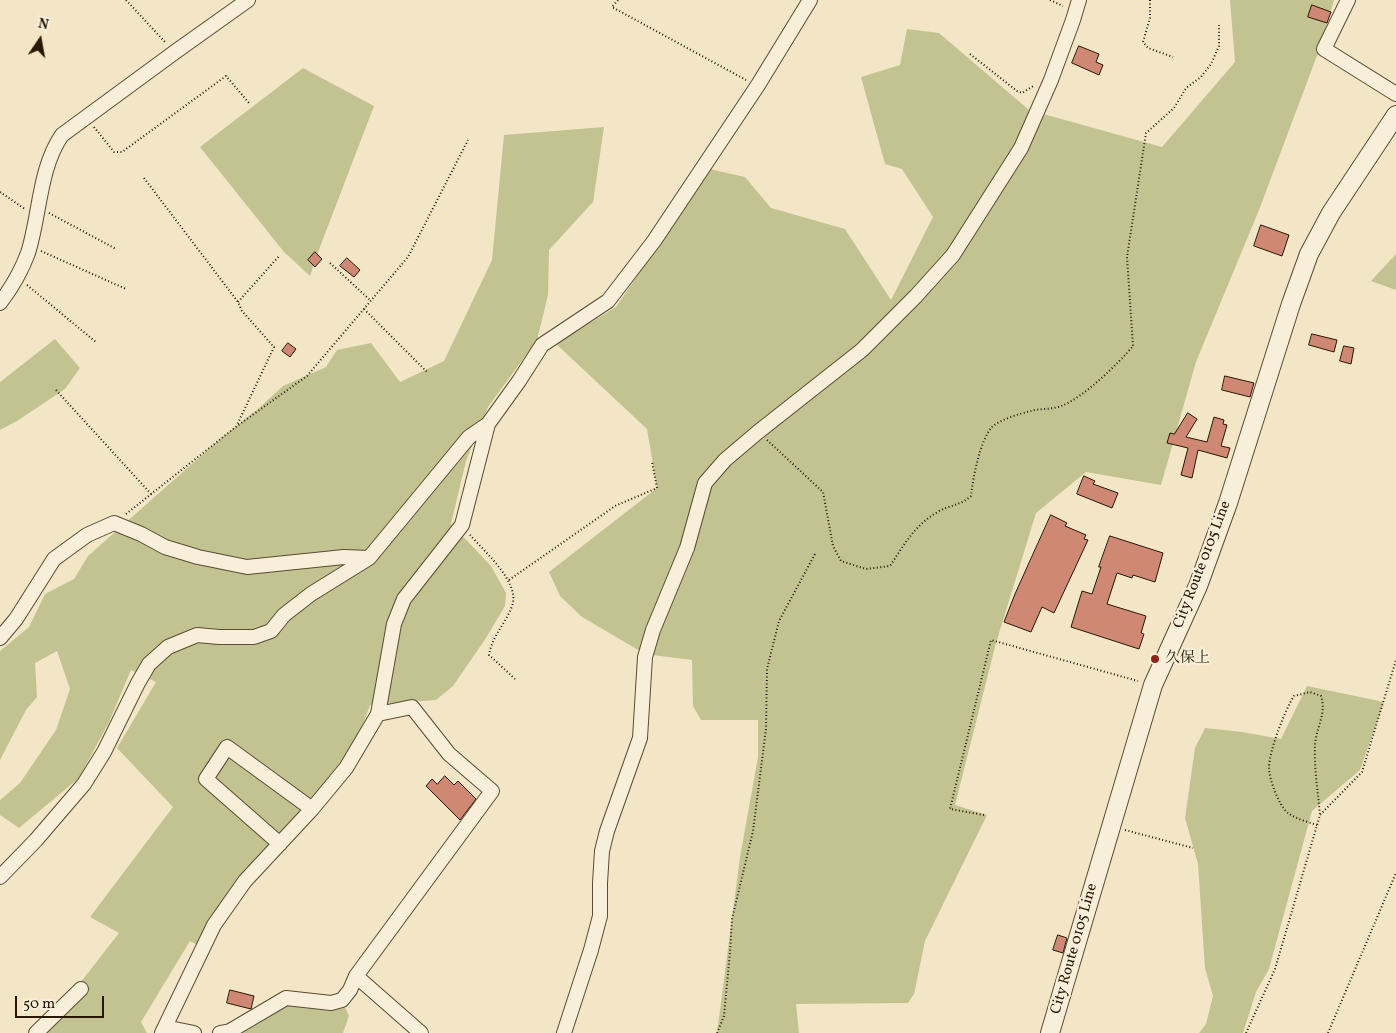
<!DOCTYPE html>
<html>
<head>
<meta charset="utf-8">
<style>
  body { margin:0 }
  #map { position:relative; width:1396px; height:1033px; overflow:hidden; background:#f3e6c6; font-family:Vollkorn,serif }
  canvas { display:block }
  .north { position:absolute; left:15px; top:15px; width:50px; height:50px; -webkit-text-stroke:4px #f7efda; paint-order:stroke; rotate:12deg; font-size:14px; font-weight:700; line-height:20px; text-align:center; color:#281701 }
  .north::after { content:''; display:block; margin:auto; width:18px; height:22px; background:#281701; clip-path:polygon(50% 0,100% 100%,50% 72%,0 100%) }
  .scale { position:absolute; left:15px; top:996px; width:89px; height:22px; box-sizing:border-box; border:2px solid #281701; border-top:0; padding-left:6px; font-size:15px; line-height:18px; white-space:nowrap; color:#281701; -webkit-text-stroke:4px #f7efda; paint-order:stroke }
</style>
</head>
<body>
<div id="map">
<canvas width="1396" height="1033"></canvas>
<div class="north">N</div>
<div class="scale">50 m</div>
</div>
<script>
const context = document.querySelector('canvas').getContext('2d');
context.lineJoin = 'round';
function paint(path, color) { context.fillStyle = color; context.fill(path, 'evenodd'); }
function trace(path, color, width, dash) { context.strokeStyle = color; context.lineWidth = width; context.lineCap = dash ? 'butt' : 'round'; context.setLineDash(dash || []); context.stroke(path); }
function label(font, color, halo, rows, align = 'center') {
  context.font = font + ' Vollkorn,"Noto Serif JP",serif'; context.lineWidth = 4.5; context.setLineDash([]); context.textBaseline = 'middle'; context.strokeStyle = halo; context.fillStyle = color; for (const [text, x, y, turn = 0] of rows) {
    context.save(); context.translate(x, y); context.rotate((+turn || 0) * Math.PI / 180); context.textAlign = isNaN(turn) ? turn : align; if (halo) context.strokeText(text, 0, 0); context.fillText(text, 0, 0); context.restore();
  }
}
const green = new Path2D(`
  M1230,0H1334L1318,53L1259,210L1196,362L1161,485L1086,472L1036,513L996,643L955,805L987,815L925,941L914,994L908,1003L796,1004L799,1033H717L740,857L758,757V720H701L693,706L692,660L645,654L582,617L560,596L549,572L657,488L647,429L554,342L574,333L616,307L709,169L745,177L771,208L845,229L891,300L933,217L902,169L885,164L861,77L900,65L907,29L939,33L1029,110L1162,147L1235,62Z
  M303,68L374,106L318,252L310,276L284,252L200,147Z
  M604,127L593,202L549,250L548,295L537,340L488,407L466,461L451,524L491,566L506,593L505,606L486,638L453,686L436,700L370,705L357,741L199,946L190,941L141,1022L147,1033H41L119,933L90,917L173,807L117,748L156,682L131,670L109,722L79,778L19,828L0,815V800L20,783L56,730L70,689L57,651L35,663L37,697L26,710L0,760V651L29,627L45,594L74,579L88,556L220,439L258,409L283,386L326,367L337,350L371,343L400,382L444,361L492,260L504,135Z
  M1396,254V290L1371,281Z
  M55,339L80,368L65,389L17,421L0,430V382Z
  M1307,686L1384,702L1360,770L1312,811L1269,969L1256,992L1243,1033H1199L1206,1024L1213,996L1205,968L1198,864L1185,818L1195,748L1205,728L1242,732L1281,739Z
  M339,994L349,1016L343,1033H243L275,1003Z`);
const building = new Path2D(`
  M1312,5L1331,12L1327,23L1308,17Z
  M1079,46L1099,54L1096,62L1103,65L1099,75L1072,63Z
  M1261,225L1289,235L1282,256L1254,246Z
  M315,252L322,259L315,267L308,260Z
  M347,258L360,270L354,277L340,266Z
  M1312,334L1337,340L1334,352L1309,345Z
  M288,343L296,349L290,357L282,351Z
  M1344,346L1354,348L1351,364L1340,361Z
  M1225,376L1254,383L1250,397L1222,390Z
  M1188,413L1197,419L1186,437L1207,442L1214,417L1224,420L1223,424L1227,425L1221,446L1230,448L1227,458L1198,450L1192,478L1181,475L1188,448L1167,443L1170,433L1174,434Z
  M1084,476L1095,481L1093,484L1118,493L1112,508L1077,494Z
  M1051,515L1067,523L1065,526L1086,535L1084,539L1088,540L1054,613L1042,607L1031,632L1004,622L1015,594Z
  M1110,536L1163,553L1155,582L1133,575L1132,578L1117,573L1107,604L1146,616L1141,633L1144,634L1139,649L1071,627L1082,591L1092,594L1101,567H1099Z
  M445,776L454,785L458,781L476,799L460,820L426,786L432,779L437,784Z
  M1058,935L1067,938L1063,953L1053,950Z
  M230,990L254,996L251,1009L227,1003Z`);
const path = new Path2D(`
  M126,0L165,42
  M618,0L612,7L746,80
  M1050,0L1063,6
  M1150,0V18L1143,42L1148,48L1173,57
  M970,54L1017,91L1022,93L1035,85
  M94,127L114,152H122L226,76L249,103
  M144,178L238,302L242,311L274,347L237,425
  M0,192L25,209
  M49,213L116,249
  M41,251L126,289
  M330,263L370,300
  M27,285L97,343
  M238,302L280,255
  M364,309L428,373
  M56,390L152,495
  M767,440L823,492L833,546L841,561L866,569L890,566C904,545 914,526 936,513C948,505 960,506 971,496C973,478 980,440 992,427C1001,419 1019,414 1031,411C1040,408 1051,410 1061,406C1082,399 1119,363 1133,346L1127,257L1146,133L1174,108L1186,88L1201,77L1211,64L1219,46V25
  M126,514L237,426L307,376L408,257L468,140
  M470,535C484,551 521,583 512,606C506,623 492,636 489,655L515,679
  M509,580L615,506L657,488L652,462
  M984,815L950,809L991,640L1138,681
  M1317,825C1308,822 1296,819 1288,813C1279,806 1269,779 1269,768C1269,751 1285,710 1294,696L1310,692L1321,696C1327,713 1316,728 1315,745C1314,769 1318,792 1320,815
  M1125,830L1193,848
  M717,1033L724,1016L730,952L732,919L753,831L766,729L767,669L779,621L815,554
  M1246,1033L1275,969L1320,815L1362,772L1396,660
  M1328,1033L1396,873`);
const minor = new Path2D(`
  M1348,0L1324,49L1396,94
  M0,303C13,286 21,272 28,253C40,215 39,168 62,135L175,52L248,0
  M0,638L16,619L54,559L87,535L114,523L141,534L165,547L198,557L247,567L344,557L369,558L469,437L488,424L519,381L542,345L608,301L654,241L758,85L810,0
  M378,714L412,707L449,754L492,791L356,976L421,1033
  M280,844L206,779L227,747L312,809
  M0,877L36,840L84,784L104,752L138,683L149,664L168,647L197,635L219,637H254L271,631L284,615L311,594L369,558
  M165,1027L194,1033
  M36,1033L81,989
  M162,1033L214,925L245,881L312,809L346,768L378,714L394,624L404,599L462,525L488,424
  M220,1033L230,1031L286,998L331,1003L342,1000L350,990L356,976
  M564,1033L591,950L600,916V883L602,851L607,831L640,738L645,657L653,630L687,548L705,483L725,460L758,432L862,350L916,296L953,255L1021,148L1051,80L1073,20L1079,0`);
const tertiary = new Path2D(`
  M1050,1033L1153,685L1198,586L1228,503L1291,304L1309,254L1331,213L1396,115`);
const markers = [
  [1155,659,5,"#8f2418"]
];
const streetNames = [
  ["City Route 0105 Line",1203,565,-69],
  ["City Route 0105 Line",1075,949,-74]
];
const poiNames = [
  ["久保上",1165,659]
];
paint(green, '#c2c391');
paint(building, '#ce8874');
trace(building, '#281701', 1);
trace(minor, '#5b4b32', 16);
trace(tertiary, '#5b4b32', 20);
trace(path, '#281701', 2, [1, 2.5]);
trace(minor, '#f7efda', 14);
trace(tertiary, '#f7efda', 18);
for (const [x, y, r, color] of markers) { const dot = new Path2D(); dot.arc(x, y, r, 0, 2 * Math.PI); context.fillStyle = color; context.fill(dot); trace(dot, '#f7efda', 2); }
label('15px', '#281701', '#f7efda', streetNames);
label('15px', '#281701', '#f7efda', poiNames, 'left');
</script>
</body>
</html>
